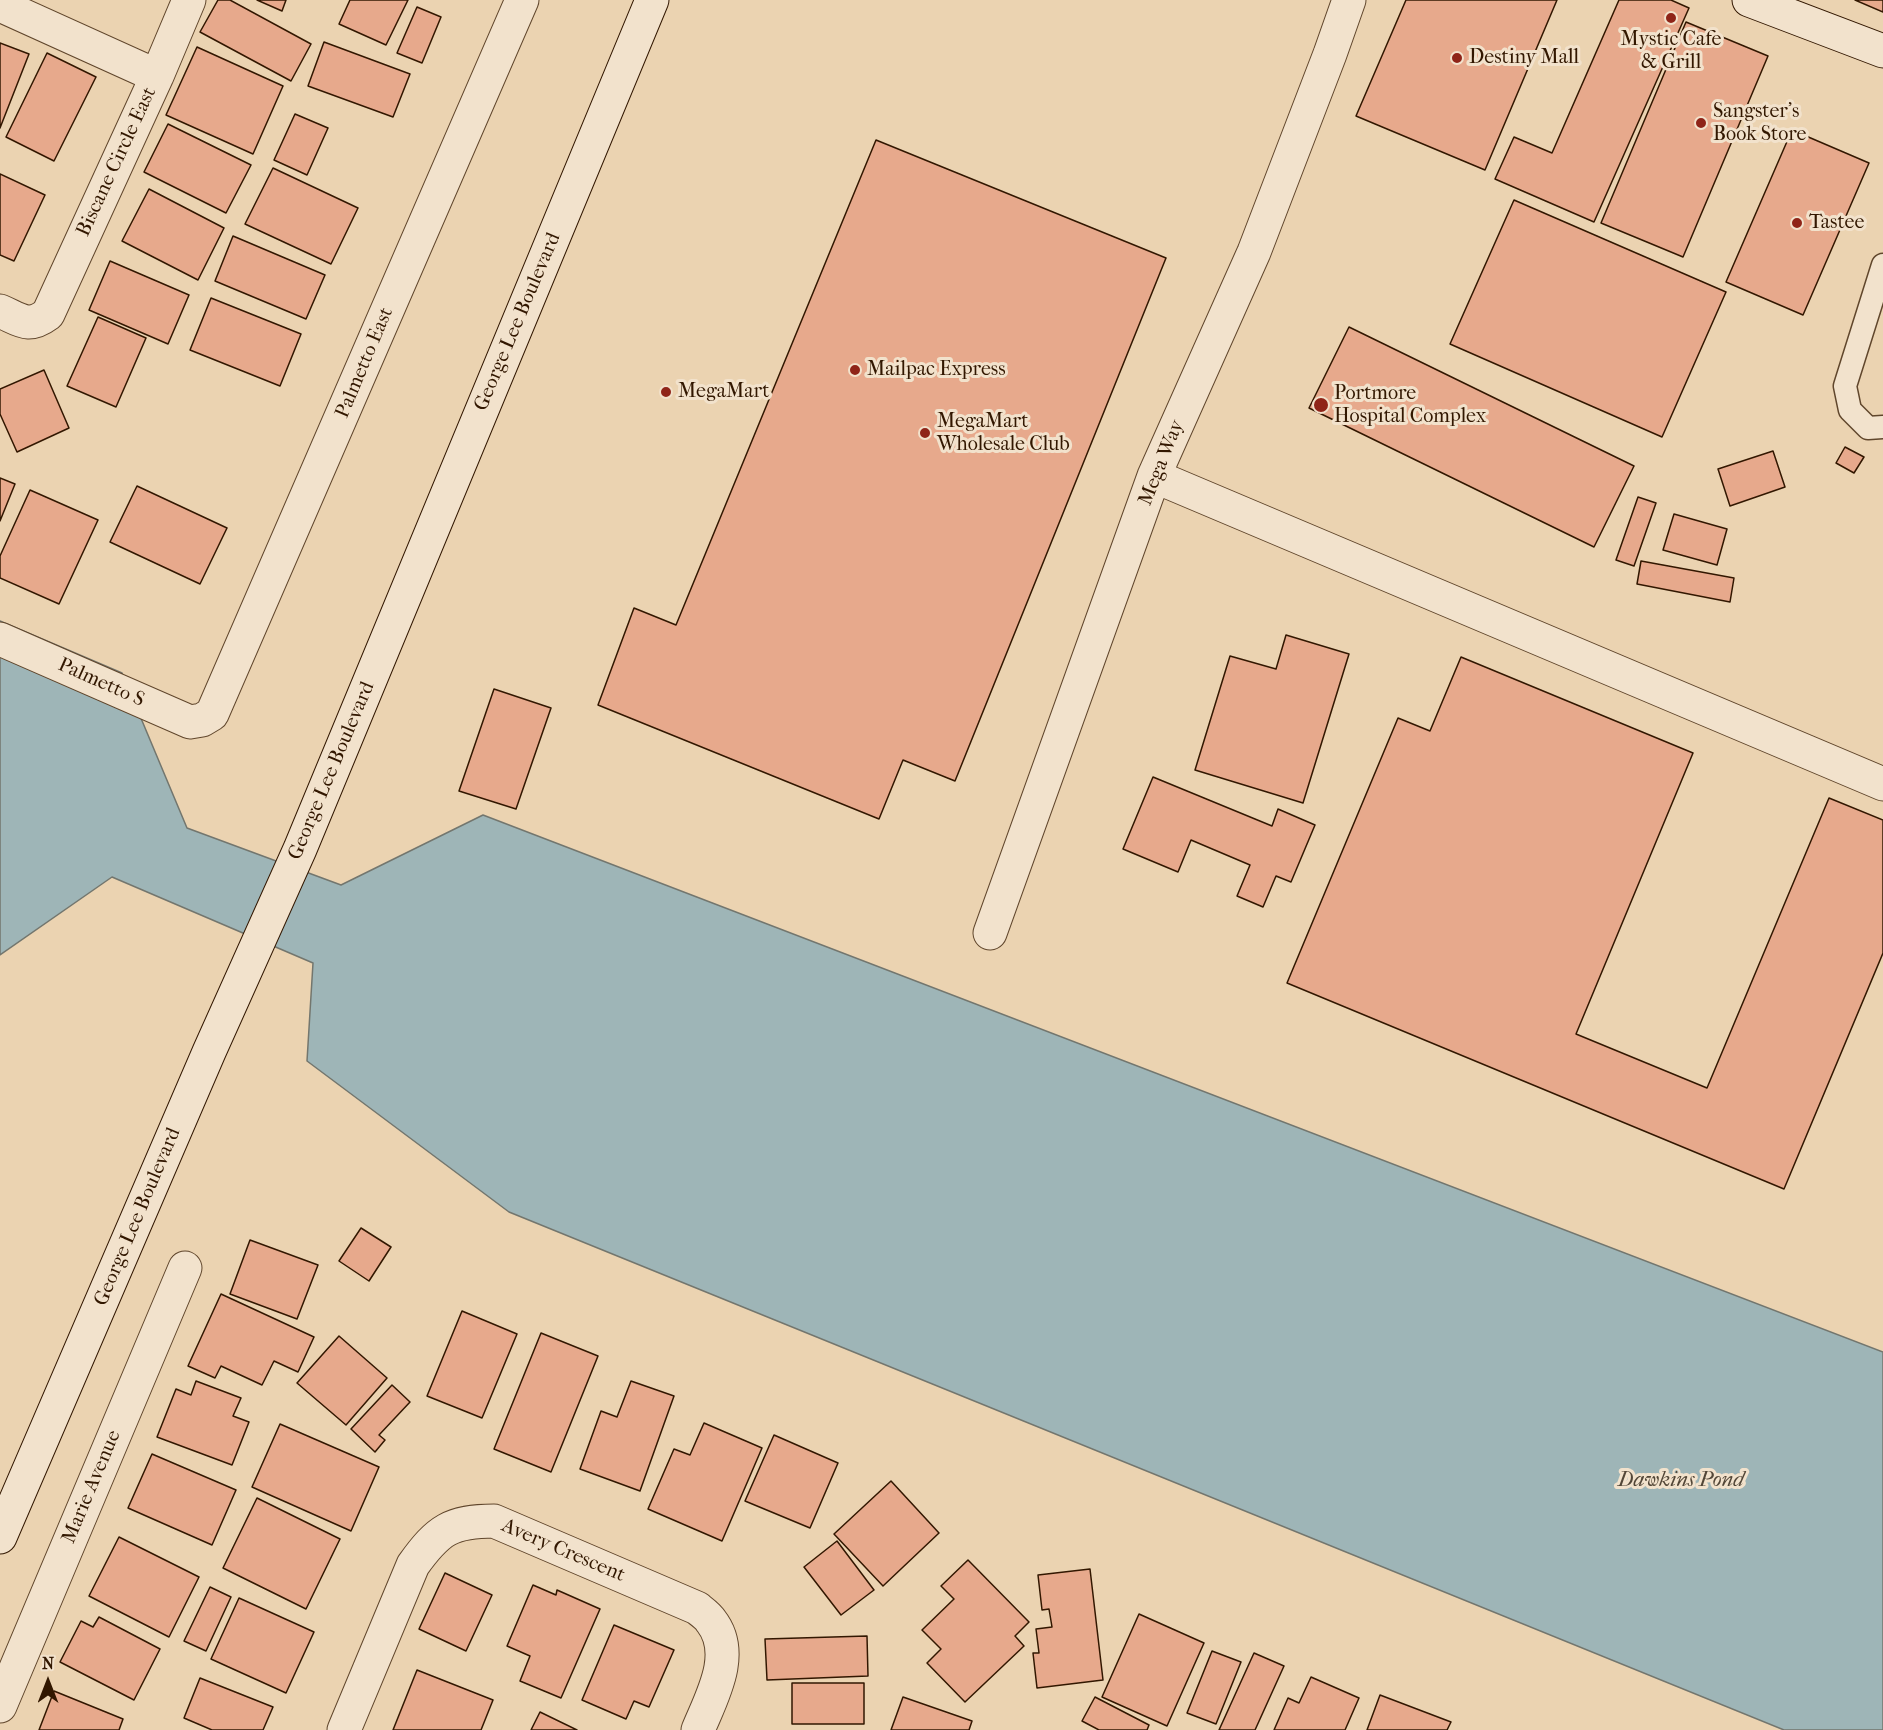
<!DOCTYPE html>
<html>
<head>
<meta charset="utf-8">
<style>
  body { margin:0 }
  #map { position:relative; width:1883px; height:1730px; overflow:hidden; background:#ebd3b1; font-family:"IM FELL French Canon",serif }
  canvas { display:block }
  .north { position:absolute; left:18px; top:1652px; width:60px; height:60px; -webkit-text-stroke:4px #f2e2cc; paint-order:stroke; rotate:0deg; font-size:16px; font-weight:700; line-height:24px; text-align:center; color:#321700 }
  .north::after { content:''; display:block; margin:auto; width:21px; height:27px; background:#321700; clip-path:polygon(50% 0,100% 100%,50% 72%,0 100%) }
</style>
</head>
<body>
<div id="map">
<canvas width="1883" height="1730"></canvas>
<div class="north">N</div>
</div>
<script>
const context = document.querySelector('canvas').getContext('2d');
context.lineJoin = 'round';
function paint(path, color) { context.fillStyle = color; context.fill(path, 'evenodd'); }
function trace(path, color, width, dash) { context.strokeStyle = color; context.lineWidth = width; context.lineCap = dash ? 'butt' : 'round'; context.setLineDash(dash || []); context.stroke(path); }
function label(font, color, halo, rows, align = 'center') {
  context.font = font + ' "IM FELL French Canon",serif'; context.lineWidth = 6; context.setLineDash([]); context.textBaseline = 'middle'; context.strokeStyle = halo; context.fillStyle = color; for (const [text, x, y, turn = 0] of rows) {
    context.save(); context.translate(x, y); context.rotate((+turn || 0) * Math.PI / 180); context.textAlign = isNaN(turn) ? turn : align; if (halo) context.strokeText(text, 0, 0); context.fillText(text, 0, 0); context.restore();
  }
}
const water = new Path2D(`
  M0,621L122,673L187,828L341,885L483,815L1883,1352V1730H1784L509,1212L307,1061L313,963L112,877L0,955Z`);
const building = new Path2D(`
  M218,0H230L311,44L291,81L200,32Z
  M257,0H286L282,11Z
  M350,0H408L386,45L339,24Z
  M1406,0H1557L1485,170L1356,116Z
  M1619,0H1671L1689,8L1594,222L1495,179L1514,137L1552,153Z
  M1855,0H1883V12Z
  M417,7L441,17L422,63L397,53Z
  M1686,22L1768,56L1683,257L1601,223Z
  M324,42L410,74L393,117L308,86Z
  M0,43L29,54L0,128Z
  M197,47L283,86L253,154L166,115Z
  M47,53L96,77L54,161L6,137Z
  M295,114L328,128L307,175L274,160Z
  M168,124L251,165L226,213L144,172Z
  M1792,130L1869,163L1803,315L1726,282Z
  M876,140L1166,258L955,781L903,760L879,819L598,705L634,608L676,625Z
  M273,168L358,208L331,264L245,224Z
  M0,174L45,195L14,261L0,255Z
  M149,189L224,228L198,280L122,241Z
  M1514,200L1726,292L1662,437L1450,344Z
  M233,236L325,275L306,319L215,281Z
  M110,261L189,295L168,344L89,310Z
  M211,298L301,334L280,386L190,350Z
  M98,317L146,338L116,407L67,386Z
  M1349,327L1634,466L1594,547L1309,408Z
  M44,370L69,428L17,452L0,414V389Z
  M1845,447L1864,457L1854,473L1836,463Z
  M1773,451L1785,487L1730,506L1718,469Z
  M0,478L15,484L0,521Z
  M137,486L227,528L200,584L110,542Z
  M30,490L98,520L59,604L0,578V556Z
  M1638,497L1656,503L1634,566L1616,560Z
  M1674,514L1727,529L1717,565L1663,550Z
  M1641,561L1734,578L1730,602L1637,584Z
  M1286,635L1349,654L1303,803L1195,770L1230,656L1276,669Z
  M1461,657L1693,753L1576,1034L1707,1088L1829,798L1883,820V953L1784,1189L1287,983L1398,718L1430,731Z
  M494,689L551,708L516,809L459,791Z
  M1153,777L1272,826L1278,809L1315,825L1291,882L1276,876L1263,907L1237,896L1250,865L1191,840L1178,872L1123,849Z
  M361,1228L391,1247L369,1281L339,1261Z
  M250,1240L318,1265L297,1319L230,1294Z
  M221,1294L314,1337L298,1372L274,1361L262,1385L221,1366L215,1378L188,1366Z
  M462,1311L517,1334L482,1418L427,1396Z
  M541,1333L598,1356L551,1472L494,1449Z
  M339,1336L387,1378L346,1425L297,1383Z
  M196,1381L241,1398L233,1416L249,1422L232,1465L157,1437L176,1389L191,1395Z
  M631,1381L674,1396L640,1491L580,1469L601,1411L617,1417Z
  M392,1385L410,1402L379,1435L385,1440L375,1452L351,1429Z
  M704,1423L762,1448L722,1541L648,1509L674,1449L690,1455Z
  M280,1424L379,1467L351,1531L252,1487Z
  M774,1435L838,1463L810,1528L745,1501Z
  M152,1454L236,1490L212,1545L128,1508Z
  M891,1481L939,1533L883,1586L834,1534Z
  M257,1498L340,1539L306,1609L223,1568Z
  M119,1537L199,1577L169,1637L89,1596Z
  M837,1541L874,1590L841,1615L804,1567Z
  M968,1560L1029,1622L1015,1636L1024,1646L965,1702L927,1663L941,1649L922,1630L954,1599L941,1586Z
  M1090,1569L1103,1680L1037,1688L1033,1653H1039L1036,1629L1052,1627L1049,1609L1042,1610L1038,1575Z
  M445,1573L492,1595L466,1651L419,1629Z
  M533,1585L556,1595L557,1590L600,1609L561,1698L520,1681L530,1656L507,1646Z
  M210,1587L231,1597L206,1651L184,1641Z
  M239,1598L314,1632L286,1693L211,1659Z
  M1139,1614L1204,1643L1167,1726L1102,1697Z
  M99,1617L160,1649L134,1700L60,1662L81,1621L93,1627Z
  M614,1625L674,1650L649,1707L634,1701L626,1719L582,1700Z
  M867,1636L868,1676L767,1680L765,1639Z
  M1212,1651L1241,1662L1216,1724L1187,1713Z
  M1254,1653L1284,1666L1255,1730H1219Z
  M417,1670L493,1700L481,1730H393Z
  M1311,1677L1359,1698L1345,1730H1274L1288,1698L1299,1703Z
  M200,1678L273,1707L263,1730H212L184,1718Z
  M792,1683H864V1724H792Z
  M54,1691L123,1719L119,1730H39Z
  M1380,1695L1451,1722L1447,1730H1367Z
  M903,1697L972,1721L969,1730H891Z
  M1095,1697L1149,1725L1147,1730H1099L1082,1721Z
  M540,1712L577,1730H531Z`);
const lane = new Path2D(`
  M1883,265L1845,386L1850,410L1868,428L1883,427`);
const street = new Path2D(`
  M0,5L157,76
  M0,311C21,320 28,329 48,314L157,76L189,0
  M1154,476L1883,784
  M0,639L190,722L202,720L212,714L522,0
  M990,933L1154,476L1254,252L1330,54L1349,0
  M0,1706L185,1268
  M344,1730L413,1565C438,1530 451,1521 494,1521L697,1608C702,1612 708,1616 711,1621C737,1654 711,1698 698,1730`);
const secondary = new Path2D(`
  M1749,0L1883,51
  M0,1537L209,1052L300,849L652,0`);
const markers = [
  [1671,18,6,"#8f2418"],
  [1457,58,6,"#8f2418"],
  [1701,123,6,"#8f2418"],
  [1797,223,6,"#8f2418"],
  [855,370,6,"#8f2418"],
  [666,392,6,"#8f2418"],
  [1321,405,8,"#8f2418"],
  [925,433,6,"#8f2418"]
];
const poiNames = [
  ["Mystic Cafe",1671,40,"center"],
  ["& Grill",1671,63,"center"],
  ["Destiny Mall",1469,58],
  ["Sangster's",1713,112],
  ["Book Store",1713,135],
  ["Tastee",1809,223],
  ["Mailpac Express",867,370],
  ["MegaMart",678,392],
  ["Portmore",1334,394],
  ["Hospital Complex",1334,417],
  ["MegaMart",937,422],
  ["Wholesale Club",937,445]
];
const streetNames = [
  ["Biscane Circle East",117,162,-65],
  ["George Lee Boulevard",518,322,-67],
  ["Palmetto East",365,363,-67],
  ["Mega Way",1162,463,-68],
  ["Palmetto S",101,683,24],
  ["George Lee Boulevard",332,771,-67],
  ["George Lee Boulevard",138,1217,-67],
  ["Marie Avenue",92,1487,-67],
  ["Avery Crescent",563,1551,23]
];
const waterNames = [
  ["Dawkins Pond",1681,1481]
];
paint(water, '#9eb5b7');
trace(water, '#73766e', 1.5);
paint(building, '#e7a98c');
trace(building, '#321700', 1.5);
trace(lane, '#60462c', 25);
trace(street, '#60462c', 35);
trace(secondary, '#321700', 35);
trace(lane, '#f2e2cc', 22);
trace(street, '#f2e2cc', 33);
trace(secondary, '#f2e2cc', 33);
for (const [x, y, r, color] of markers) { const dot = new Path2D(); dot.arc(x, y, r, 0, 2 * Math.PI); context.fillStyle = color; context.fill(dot); trace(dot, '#f2e2cc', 2); }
label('20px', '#321700', '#f2e2cc', poiNames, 'left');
label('20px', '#321700', '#f2e2cc', streetNames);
label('italic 21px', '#524637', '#f2e2cc', waterNames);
</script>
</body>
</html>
